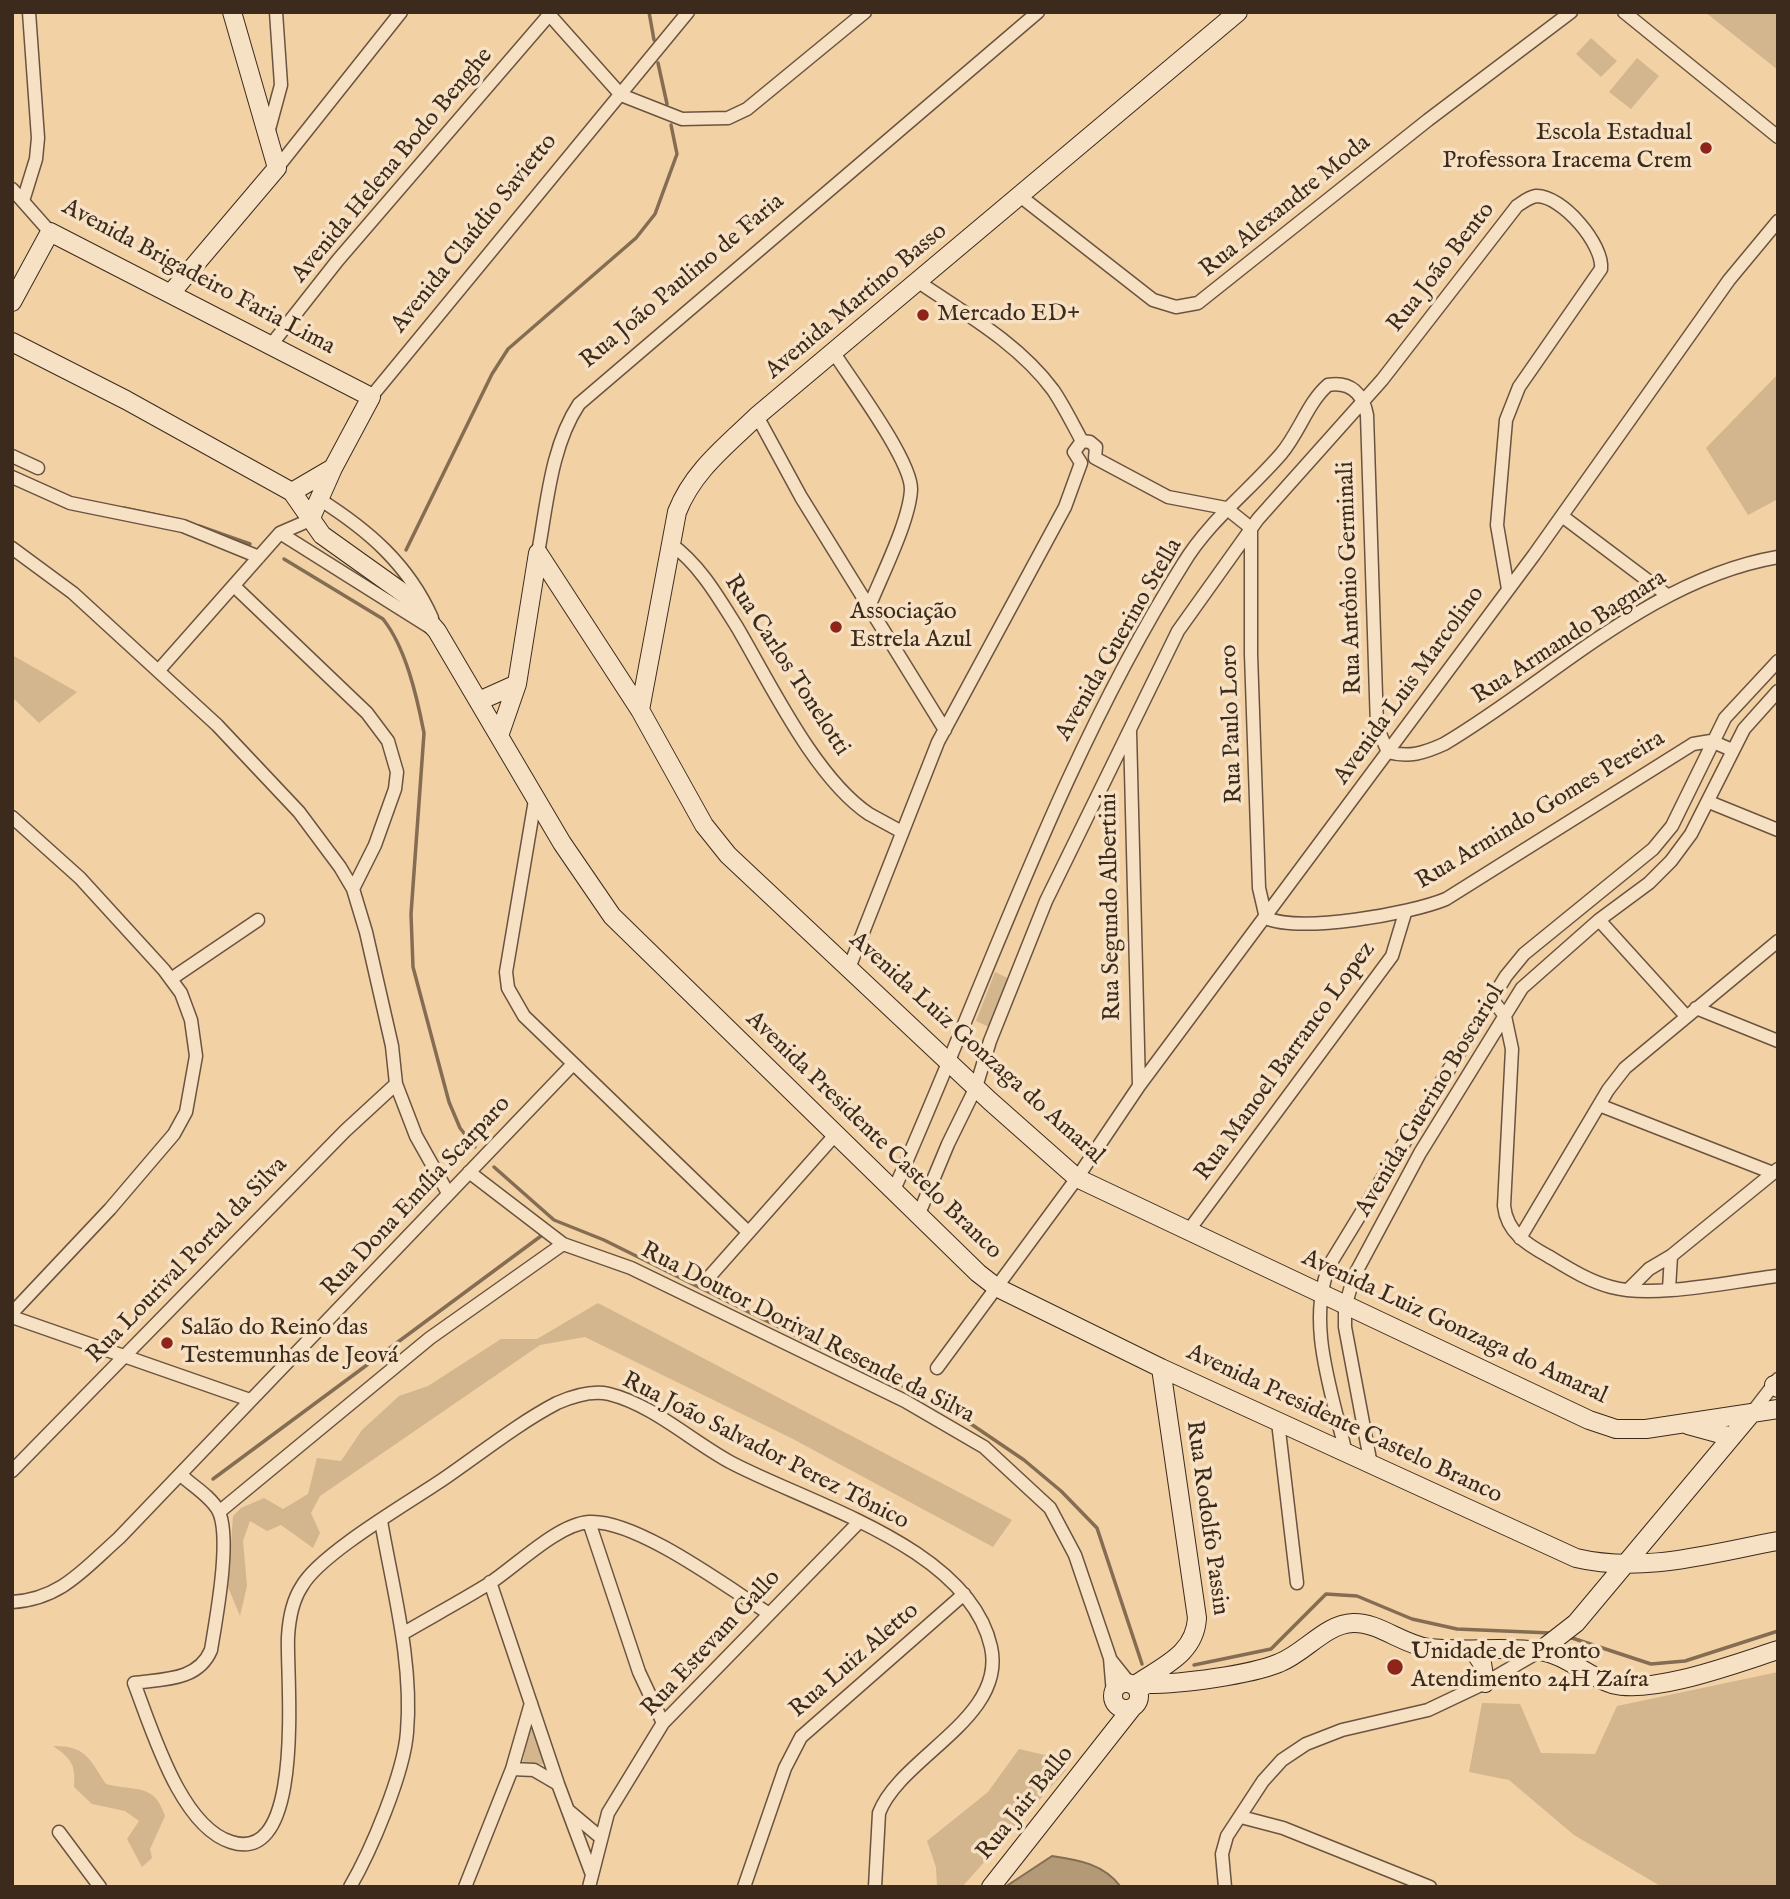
<!DOCTYPE html>
<html>
<head>
<meta charset="utf-8">
<style>
  body { margin:0 }
  #map { position:relative; width:1790px; height:1899px; overflow:hidden; background:#f2d1a5; font-family:"IM FELL English",serif }
  canvas { display:block }
  .frame { position:absolute; inset:0; border:14px solid #3c2b1d; pointer-events:none }
</style>
</head>
<body>
<div id="map">
<canvas width="1790" height="1899"></canvas>
<div class="frame"></div>
</div>
<script>
const context = document.querySelector('canvas').getContext('2d');
context.lineJoin = 'round';
function paint(path, color) { context.fillStyle = color; context.fill(path, 'evenodd'); }
function trace(path, color, width, dash) { context.strokeStyle = color; context.lineWidth = width; context.lineCap = dash ? 'butt' : 'round'; context.setLineDash(dash || []); context.stroke(path); }
function label(font, color, halo, rows, align = 'center') {
  context.font = font + ' "IM FELL English",serif'; context.lineWidth = 7; context.setLineDash([]); context.textBaseline = 'middle'; context.strokeStyle = halo; context.fillStyle = color; for (const [text, x, y, turn = 0] of rows) {
    context.save(); context.translate(x, y); context.rotate((+turn || 0) * Math.PI / 180); context.textAlign = isNaN(turn) ? turn : align; if (halo) context.strokeText(text, 0, 0); context.fillText(text, 0, 0); context.restore();
  }
}
const green = new Path2D(`
  M1705,12H1778V70Z
  M1591,38L1617,61L1601,77L1576,54Z
  M1637,58L1659,76L1631,109L1609,92Z
  M1778,374V499L1748,515L1706,448Z
  M12,655L77,692L39,723L12,697Z
  M995,972L1012,980L991,1028L976,1021Z
  M598,1303L1012,1520L993,1547L793,1439L585,1337L540,1345L320,1496L311,1513L320,1533L313,1548L281,1525L267,1531L250,1521L243,1541L247,1586L240,1616L228,1587L233,1516L241,1508L264,1498L283,1509L308,1494L317,1458L341,1461L362,1430L399,1396L428,1386L501,1339H537Z
  M1778,1672V1887H1662L1574,1835L1509,1780L1469,1772L1482,1703L1520,1704L1541,1753L1595,1754L1617,1706Z
  M532,1717L543,1764L522,1766Z
  M53,1746C87,1746 89,1759 106,1784C135,1792 154,1782 165,1816L150,1849L152,1858L142,1867L127,1839L139,1821L125,1811L92,1804L74,1787C76,1765 71,1758 53,1746Z
  M1019,1749L1058,1758L1066,1770L962,1887H937L936,1867L927,1841L988,1792Z`);
const water = new Path2D(`
  M1052,1856C1079,1860 1104,1864 1121,1887H1005Z`);
const stream = new Path2D(`
  M649,12L654,40
  M658,63L667,104
  M124,508L181,520
  M199,526L250,544
  M406,550L492,374L508,349L636,238L655,214L677,154L671,125
  M284,559L383,619C406,648 417,697 424,733L411,914L413,967L449,1102L460,1128L475,1147
  M494,1167L554,1220L604,1240L813,1344L943,1405L1024,1460L1061,1491L1097,1528L1142,1664
  M213,1479L541,1236
  M1569,1637L1651,1664L1685,1661L1778,1631
  M1194,1665L1271,1649L1326,1594L1357,1596L1412,1619L1457,1629L1551,1633`);
const street = new Path2D(`
  M547,12L621,95L682,119L728,118L747,109L865,12
  M1624,12L1778,137
  M268,133L281,85L276,12
  M277,168L401,12
  M12,189L50,232
  M1020,196L1153,300L1176,307L1198,303L1428,120L1571,12
  M23,201L36,159L38,138L29,12
  M920,283C966,314 1019,344 1053,390C1064,406 1073,425 1082,441
  M271,345L338,260L549,15
  M834,353C852,381 911,460 911,489C910,520 881,577 869,607
  M371,397L688,12
  M757,416L801,497L945,730
  M1082,441L1090,442L1096,447L1095,458
  M12,456L38,468
  M1095,458L1168,497L1226,508L1251,528V654L1259,888L1266,918C1301,933 1410,914 1446,899L1693,744L1711,741L1732,750
  M1081,463L1074,452L1082,441
  M12,477L70,503L183,526L259,557
  M319,499C368,530 408,564 432,618
  M1562,516L1667,595
  M280,533L431,628
  M671,544C700,565 718,597 737,627C770,683 815,778 869,814C880,820 891,826 902,832
  M12,548L73,593L217,725L299,812L340,867L353,889L366,932L392,1046L396,1084L416,1136L448,1193
  M538,553C547,504 551,446 579,404L1038,12
  M234,586L367,713L388,741L397,772L395,789L375,845L353,889
  M159,670L280,533L310,520
  M1130,732L1139,1086
  M535,800L506,972L508,988L524,1016L748,1232
  M1709,802L1778,830
  M12,817L80,878L164,970L181,993L191,1020L196,1056L186,1112L174,1134L110,1209L12,1313
  M1599,920L1686,1016
  M849,968L938,742L1065,507L1081,463
  M171,979L258,920
  M1491,998L1505,1016L1512,1049L1504,1206C1507,1232 1526,1244 1548,1256C1568,1268 1588,1281 1611,1287C1654,1299 1732,1281 1778,1276
  M1696,1008L1778,1041
  M1599,1105L1773,1173
  M469,1172L563,1244L631,1268L905,1401L984,1447L1050,1508L1075,1555L1110,1658L1113,1694
  M893,1192C987,981 1060,760 1183,564C1209,521 1248,492 1281,454C1299,433 1308,402 1328,385C1351,381 1363,394 1367,415L1377,727L1388,752C1409,758 1424,753 1444,744C1552,680 1650,579 1778,557
  M918,1216L948,1144L976,1087L990,1041L1046,901L1178,631L1258,519L1382,380L1517,206C1523,202 1529,197 1536,196C1562,195 1604,245 1601,269L1519,387L1506,420L1497,525L1508,589
  M1189,1230L1392,956L1405,913
  M1520,1238L1608,1090L1625,1068L1778,941
  M710,1276L835,1135
  M1669,1289L1671,1256
  M1628,1290L1649,1269L1671,1256L1778,1169
  M12,1317L250,1400
  M937,1368L1077,1178L1139,1086L1534,555L1729,280L1778,221
  M1751,1414L1778,1379
  M1278,1422L1297,1583
  M1346,1454C1333,1394 1305,1323 1330,1264L1506,976L1524,954L1653,849L1672,826L1725,718L1778,661
  M1371,1465L1345,1327V1307L1354,1276L1420,1153L1522,988L1599,920L1649,883L1671,861L1691,834L1744,729L1778,691
  M12,1471L345,1131L396,1084
  M182,1476C193,1486 210,1496 218,1510C232,1536 216,1619 211,1650C198,1681 163,1679 134,1683C152,1729 180,1826 231,1842C307,1867 286,1673 288,1637C289,1619 292,1601 302,1586C320,1554 408,1503 442,1480C480,1454 517,1424 557,1403C573,1396 592,1390 609,1394C653,1405 690,1440 730,1462C809,1504 969,1547 991,1647C1007,1718 900,1757 879,1813L875,1887
  M219,1512L430,1338L563,1244
  M589,1522L639,1672L663,1723
  M490,1582L558,1784L591,1872
  M12,1602C61,1599 84,1569 119,1538L573,1064
  M402,1634C431,1617 461,1601 490,1583C516,1566 558,1524 589,1522C636,1519 727,1587 768,1613
  M1110,1659L1130,1684
  M512,1769L534,1770L558,1784
  M569,1811L600,1837
  M1241,1817L1283,1828L1430,1887
  M59,1832L100,1887
  M350,1887C371,1851 404,1773 407,1732C413,1662 393,1590 381,1521
  M465,1887L512,1769L531,1703
  M589,1887L608,1813L663,1723L859,1522
  M744,1887L785,1768L801,1737L964,1594
  M1225,1887L1222,1854L1227,1836L1263,1781L1282,1760L1306,1744L1342,1730L1428,1710L1485,1683L1540,1651`);
const secondary = new Path2D(`
  M171,293L277,168L232,12
  M12,302L50,232L371,397L333,468L310,520
  M12,342L126,400L292,492L322,535L406,595L437,631L562,843L612,916L978,1273L996,1287L1161,1368L1576,1558C1644,1574 1711,1553 1778,1541
  M292,492L333,468
  M538,553L640,710L704,825L728,855L990,1101L1077,1178L1589,1420L1616,1429H1646L1778,1409
  M479,701L517,684
  M640,710L677,512C693,471 726,446 757,416L1238,12
  M499,736L517,684L538,553
  M1774,1385L1778,1388
  M1688,1425L1732,1437
  M1474,1651L1482,1663L1485,1683
  M1540,1651L1576,1623L1751,1414
  M1138,1683C1165,1665 1195,1653 1197,1618L1161,1368
  M1113 1696a13 13 0 1 1 26 0a13 13 0 1 1-26 0Z
  M1137,1689L1148,1684C1181,1684 1250,1675 1279,1663C1305,1653 1325,1624 1353,1623C1378,1622 1402,1644 1428,1648C1465,1652 1504,1646 1540,1651C1567,1655 1586,1676 1612,1684C1653,1695 1737,1663 1778,1650
  M991,1887L1132,1708`);
const markers = [
  [1706,148,7,"#8f2418"],
  [923,315,7,"#8f2418"],
  [836,627,7,"#8f2418"],
  [167,1343,7,"#8f2418"],
  [1395,1667,9,"#8f2418"]
];
const poiNames = [
  ["Escola Estadual",1692,134,"right"],
  ["Professora Iracema Crem",1692,162,"right"],
  ["Mercado ED+",937,315],
  ["Associação",850,613],
  ["Estrela Azul",850,641],
  ["Salão do Reino das",181,1329],
  ["Testemunhas de Jeová",181,1357],
  ["Unidade de Pronto",1411,1653],
  ["Atendimento 24H Zaíra",1411,1681]
];
const streetNames = [
  ["Avenida Helena Bodo Benghe",393,166,-50],
  ["Rua Alexandre Moda",1286,207,-39],
  ["Avenida Claúdio Savietto",475,234,-51],
  ["Rua João Bento",1442,268,-52],
  ["Avenida Brigadeiro Faria Lima",198,278,28],
  ["Rua João Paulino de Faria",683,282,-40],
  ["Avenida Martino Basso",857,302,-40],
  ["Rua Antônio Germinali",1351,578,-92],
  ["Rua Armando Bagnara",1570,638,-33],
  ["Avenida Guerino Stella",1120,640,-60],
  ["Rua Carlos Tonelotti",786,666,57],
  ["Avenida Luis Marcolino",1410,686,-54],
  ["Rua Paulo Loro",1233,724,-92],
  ["Rua Armindo Gomes Pereira",1541,811,-31],
  ["Rua Segundo Albertini",1112,907,-91],
  ["Avenida Luiz Gonzaga do Amaral",976,1049,42],
  ["Rua Manoel Barranco Lopez",1286,1062,-54],
  ["Avenida Guerino Boscariol",1431,1101,-59],
  ["Avenida Presidente Castelo Branco",873,1136,44],
  ["Rua Dona Emília Scarparo",417,1197,-47],
  ["Rua Lourival Portal da Silva",188,1261,-46],
  ["Avenida Luiz Gonzaga do Amaral",1454,1328,25],
  ["Rua Doutor Dorival Resende da Silva",807,1334,27],
  ["Avenida Presidente Castelo Branco",1344,1425,25],
  ["Rua João Salvador Perez Tônico",765,1452,27],
  ["Rua Rodolfo Passin",1206,1518,82],
  ["Rua Estevam Gallo",712,1644,-47],
  ["Rua Luiz Aletto",855,1661,-41],
  ["Rua Jair Ballo",1026,1804,-51]
];
paint(green, '#d3b58e');
paint(water, '#b49977');
trace(water, '#846d53', 2);
trace(stream, '#846d53', 3.5);
trace(street, '#6a543f', 15);
trace(secondary, '#3c2b1d', 20);
trace(street, '#f7e1c4', 12);
trace(secondary, '#f7e1c4', 18);
for (const [x, y, r, color] of markers) { const dot = new Path2D(); dot.arc(x, y, r, 0, 2 * Math.PI); context.fillStyle = color; context.fill(dot); trace(dot, '#f7e1c4', 2.5); }
label('24px', '#3c2b1d', '#f7e1c4', poiNames, 'left');
label('24px', '#3c2b1d', '#f7e1c4', streetNames);
</script>
</body>
</html>
